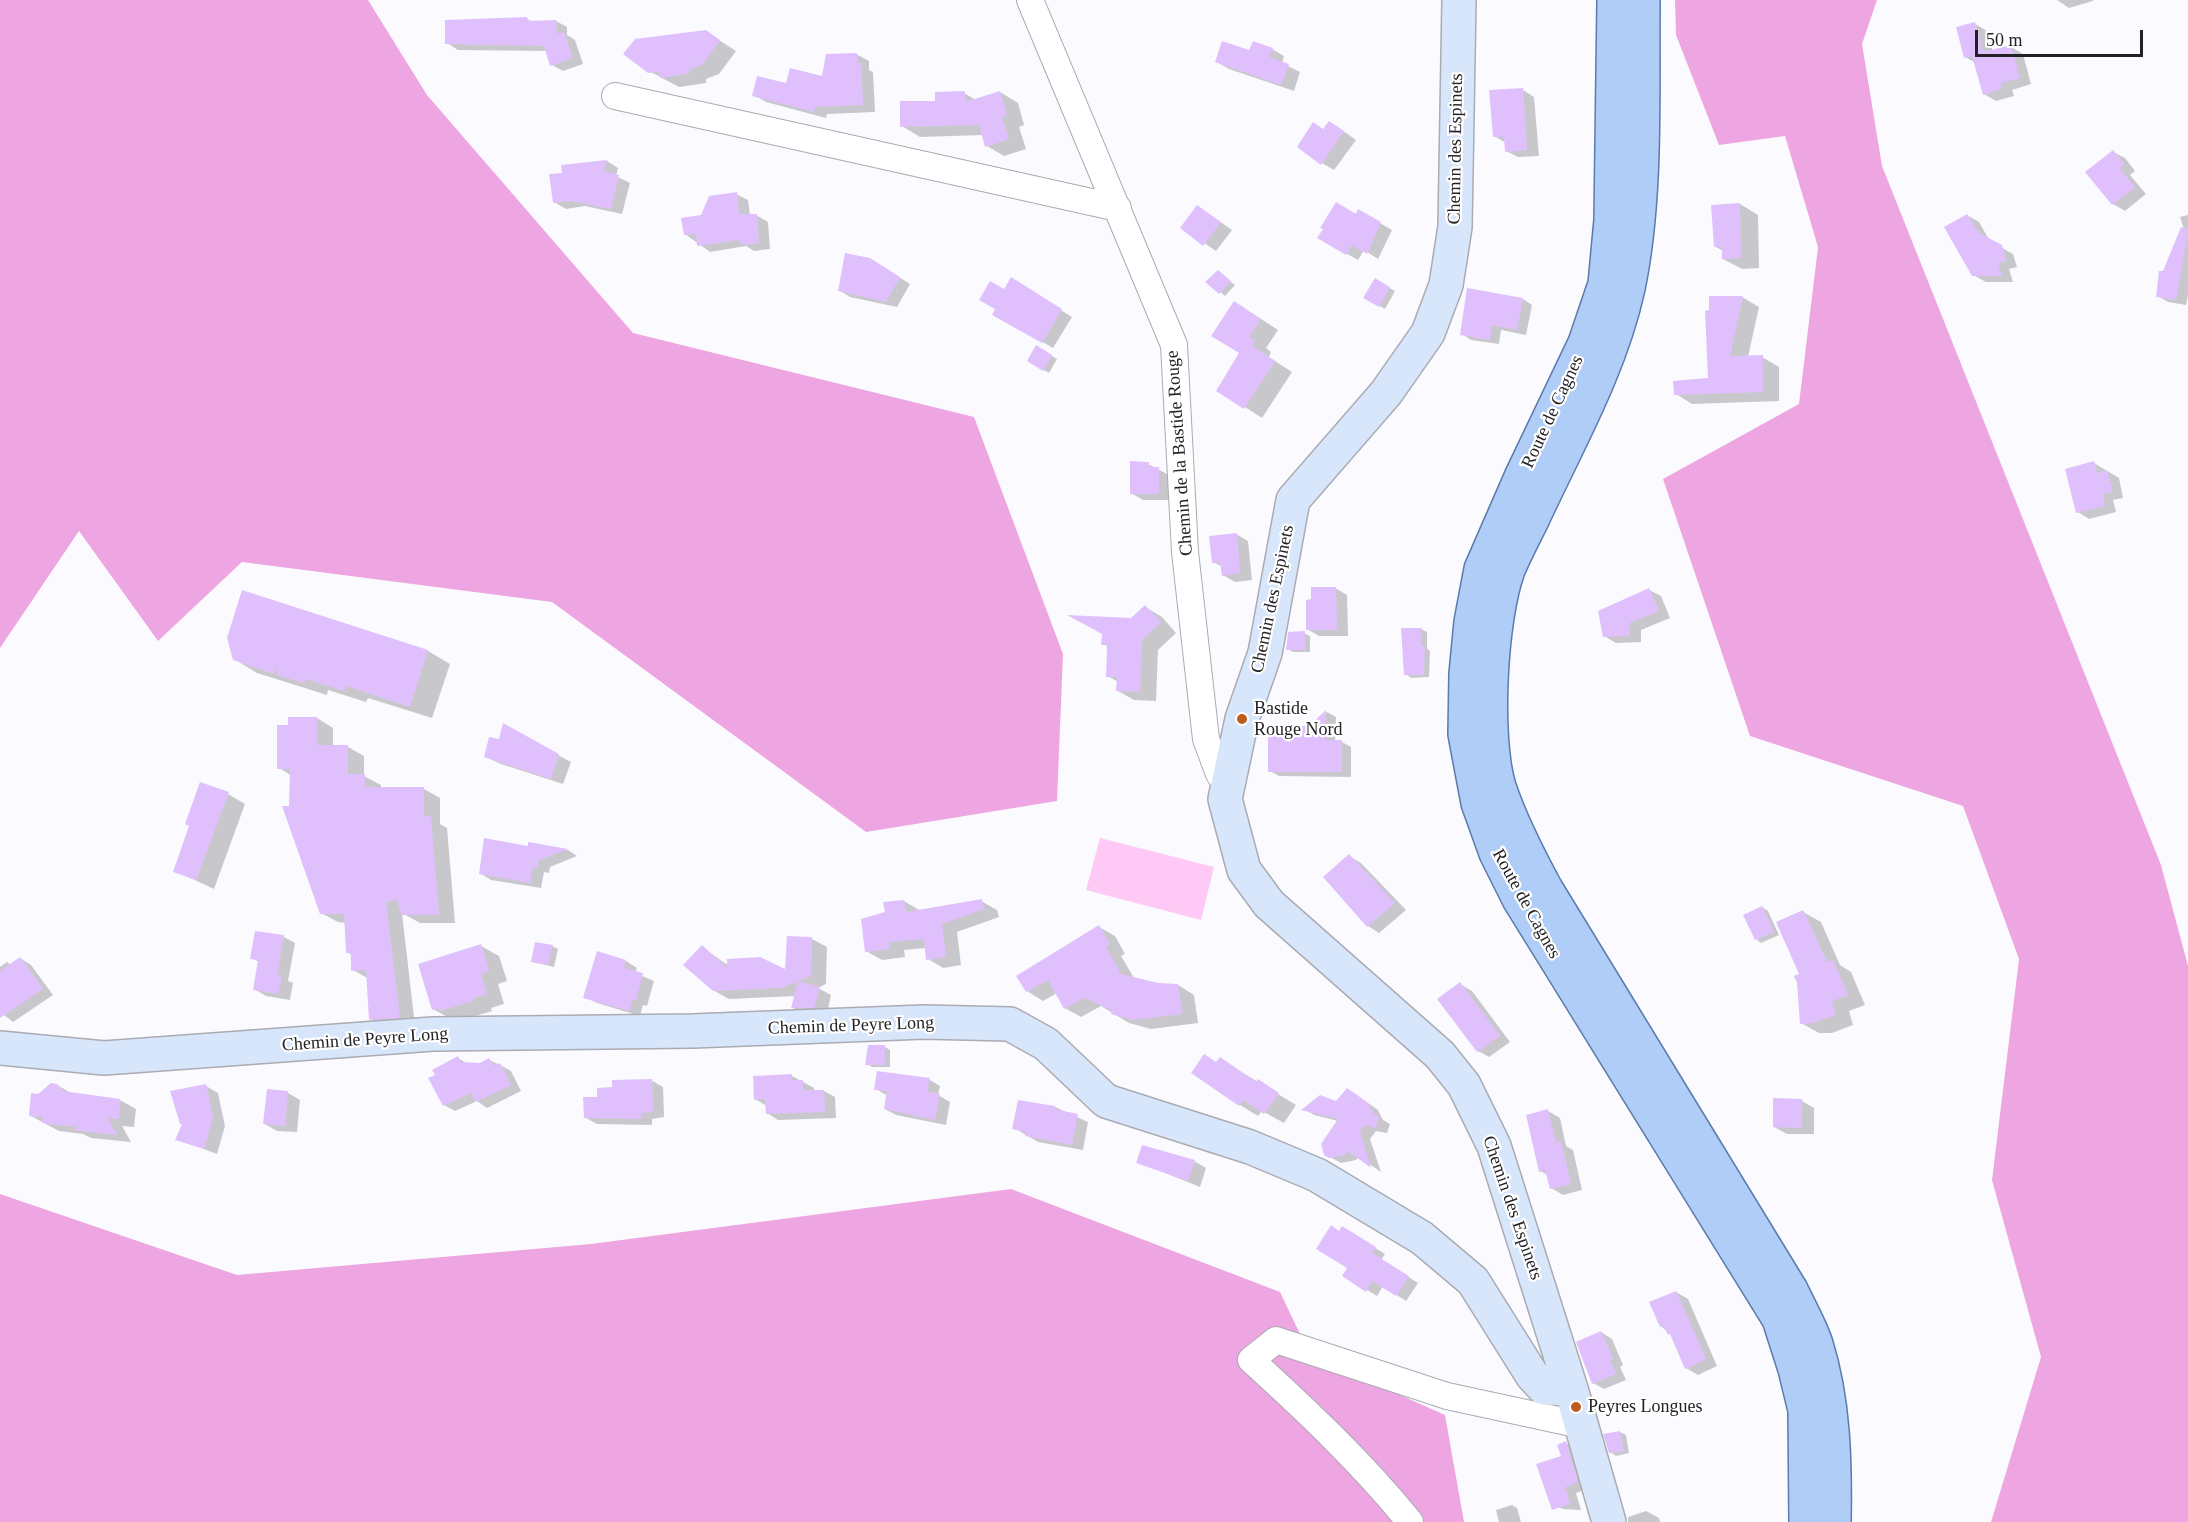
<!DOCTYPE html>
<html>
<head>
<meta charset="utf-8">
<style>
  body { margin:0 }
  #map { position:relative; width:2188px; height:1522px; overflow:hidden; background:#fbfbff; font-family:Georgia,serif }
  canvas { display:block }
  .scale { position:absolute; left:1975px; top:30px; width:168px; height:27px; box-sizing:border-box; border:3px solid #222226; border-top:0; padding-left:8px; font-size:18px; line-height:21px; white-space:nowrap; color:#222226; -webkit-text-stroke:4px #fff; paint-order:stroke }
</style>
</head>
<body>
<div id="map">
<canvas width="2188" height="1522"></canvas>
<div class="scale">50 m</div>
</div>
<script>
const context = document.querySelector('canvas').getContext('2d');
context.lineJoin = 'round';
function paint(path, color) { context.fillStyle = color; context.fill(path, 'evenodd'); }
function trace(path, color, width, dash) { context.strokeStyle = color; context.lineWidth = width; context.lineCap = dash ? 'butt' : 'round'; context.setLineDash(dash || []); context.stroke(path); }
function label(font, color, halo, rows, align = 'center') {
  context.font = font + ' Georgia,serif'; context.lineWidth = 4.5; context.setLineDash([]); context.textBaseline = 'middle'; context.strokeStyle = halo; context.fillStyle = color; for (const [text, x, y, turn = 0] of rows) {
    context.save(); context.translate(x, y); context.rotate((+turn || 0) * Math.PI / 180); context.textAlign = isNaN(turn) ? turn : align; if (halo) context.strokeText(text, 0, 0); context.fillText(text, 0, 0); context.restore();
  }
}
const green = new Path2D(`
  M1100,838L1214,867L1201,920L1086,890Z`);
const forest = new Path2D(`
  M0,0H368L427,95L633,333L974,417L1063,654L1057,801L866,832L552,602L242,562L158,641L79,531L0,648Z
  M1675,0H1877L1862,44L1882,166L2161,865L2188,966V1522H1991L2041,1357L1992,1180L2019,959L1963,806L1750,736L1663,479L1799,404L1818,247L1785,136L1719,145L1676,35Z
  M1011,1189L1280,1292L1310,1355L1445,1415L1464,1522H0V1194L237,1275L591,1244Z`);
const shadow = new Path2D(`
  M2057,0H2093V1L2069,8Z
  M527,19L533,22L556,21L567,27V35L575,40L583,64L563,71L552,65L547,51L458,50L447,43Z
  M1975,24L1987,31L1993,52L2011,47L2023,54L2031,84L2012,90L2014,96L1996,101L1984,94L1976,63L1965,57Z
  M705,31L736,51L719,74L706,79V83L679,87L649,71Z
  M1272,49L1284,56L1282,63L1300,72L1294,91L1229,69L1217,62Z
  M856,54L869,61V70L873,72L875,112L827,114L826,118L766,102L754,95L823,78Z
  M1523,90L1534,97L1539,156L1518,157L1506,151V143L1494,136Z
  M1000,92L1018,103L1024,125L1019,127L1026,149L1004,156L987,146L983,135L920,137L902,126L964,93L976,100Z
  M1324,130H1342L1356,140L1334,170L1322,163Z
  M2113,152L2125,158L2135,171L2130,175L2146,194L2125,211L2113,204L2088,172Z
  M607,161L618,168L616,176L630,183L622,214L585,206L566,209L554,202L564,174L563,166Z
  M736,194L748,200L750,215H756L768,222L770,249L754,251L746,246L710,252L685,234L702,217Z
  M1740,204L1758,215L1759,268L1742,269L1723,259V251L1716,247Z
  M1359,211L1392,230L1378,259L1364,250L1358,260L1319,238Z
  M1209,214L1232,230L1216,251L1182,228Z
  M1967,215L1979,222L1990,241L2013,254L2017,267L2009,269L2013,282H1986L1973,275Z
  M2188,215V296L2186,305L2168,302L2158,296L2164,273L2185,232L2180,217Z
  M881,266L910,284L897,307L850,297L839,290Z
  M1218,272L1235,285L1225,296L1208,282Z
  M1011,279L1072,317L1053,348L994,314Z
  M1375,280L1395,291L1385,309L1365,297Z
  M1468,289L1523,299L1532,305L1526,335L1501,330L1499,344L1471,340L1462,334Z
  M1742,297L1759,307L1748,357H1762L1779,367V401L1692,404L1676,394L1710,380Z
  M1252,313L1278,330L1266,348L1271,352L1269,357L1292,372L1262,418L1245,407L1241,353Z
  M1037,347L1057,359L1049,373L1029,361Z
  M2094,463L2119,478L2123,498L2113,500L2116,512L2089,519L2078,512Z
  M1148,464L1171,476L1170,500H1143L1131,493Z
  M1236,534L1248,541L1252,580L1235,582L1223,575V567L1213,562Z
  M1335,588L1347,595L1348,636H1319L1307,629Z
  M1649,590L1661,596L1670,618L1641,630V642L1616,643L1604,636Z
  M1145,607L1162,617L1176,633L1158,650L1156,701L1134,700L1118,691V682L1108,676L1109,647L1103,644V633L1132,620Z
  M1421,629L1427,632V649L1430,651L1429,677L1411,678L1406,674Z
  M1304,633L1310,636V652H1293L1288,649Z
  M428,651L450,664L432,718L368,698L366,702L328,690L327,695L257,673L234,659Z
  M1327,712L1336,717L1335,742H1342L1351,747V777L1279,776L1270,771Z
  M317,718L333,728V747H348L364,756V776L381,785V788L424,789L440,798V824L447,828L455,923H420L402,913L415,1026L387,1028L371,1019L369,979L353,970L352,955L347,952L346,923L338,922L321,913L291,807L292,776L279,768L290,726Z
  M504,726L571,762L563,784L498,763L485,756L500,741Z
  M228,794L245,804L214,889L175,871Z
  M529,843L568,850L577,856L550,867L549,873L544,872L541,888L491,880L480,873L529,847Z
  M1349,856L1361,863L1406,910L1379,933L1368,926Z
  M904,901L919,910L981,901L997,910L999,917L957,932L961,965L943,968L928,959L926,948L904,950L905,957L882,960L866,951L886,913Z
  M1762,907L1768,911L1779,935L1761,943L1756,939Z
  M1803,912L1821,922L1840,965L1851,972L1865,1005L1849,1011L1853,1025L1832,1033H1819L1801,1023Z
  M1099,927L1115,936L1125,954L1121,956L1134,978L1158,984L1178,985L1194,995L1198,1023L1151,1029L1129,1023L1101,1006L1081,1017L1065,1008L1057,993L1043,1001L1027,991Z
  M284,937L295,943L288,981L293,983L290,1000L266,996L254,989L259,962L252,958Z
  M789,937L812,939L827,947L826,984L818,988L831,995L827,1014L805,1015L793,1008L796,996L729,999L713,990L702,947L729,966L787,972Z
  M481,946L499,956L507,981L498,984L504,1004L491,1008L492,1011L459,1021L451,1019L433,1009Z
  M552,946L558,949L554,967L533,962Z
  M20,958L31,965L53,995L13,1022L0,1012V967L7,962L11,965Z
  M626,961L637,968L635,973L654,981L647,1006L643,1005L640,1016L597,1003L585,997Z
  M1460,984L1472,991L1510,1042L1489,1057L1478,1051Z
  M885,1047L890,1050V1067H872L867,1064Z
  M458,1058L468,1064L481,1065L489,1060L500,1065L511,1071L521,1091L487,1108L477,1101L455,1111L444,1105Z
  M1220,1059L1296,1105L1284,1123L1262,1111L1258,1116L1240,1105L1217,1063Z
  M878,1072L930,1080L940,1086L938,1095L950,1102L946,1125L896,1115L885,1109L886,1095L876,1089Z
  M792,1076L814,1088V1091H824L835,1097L836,1118L778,1120L767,1113V1106L755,1099Z
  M651,1080L663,1087L664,1117L652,1119V1125L597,1124L586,1118L599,1098Z
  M57,1085L71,1093L120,1100L136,1109L134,1127L122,1126L131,1142L91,1138L83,1134L59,1131L31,1116Z
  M206,1086L218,1093L225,1126L217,1154L177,1139Z
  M288,1093L300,1100L297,1132L277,1131L265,1124Z
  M1358,1096L1378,1110L1383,1120L1390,1124L1387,1133L1376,1131L1370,1139L1381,1172L1359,1157L1356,1160L1341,1163L1330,1157L1338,1121L1314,1115L1304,1109Z
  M1774,1100L1802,1101L1814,1108V1134H1787L1774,1127Z
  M1055,1107L1088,1122L1083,1150L1038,1142L1014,1128Z
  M1548,1111L1560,1118L1566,1146L1573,1150L1582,1190L1563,1195L1551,1188L1548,1175L1540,1171Z
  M1194,1161L1206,1168L1200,1187L1138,1162Z
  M1343,1228L1385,1254L1381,1260L1418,1283L1406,1301L1383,1286L1377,1296L1367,1290L1349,1268L1340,1232Z
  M1676,1292L1688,1299L1717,1366L1698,1375L1686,1368L1672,1336L1661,1326Z
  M1601,1332L1612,1339L1623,1365L1620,1367L1626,1380L1604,1389L1593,1383Z
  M1620,1432L1626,1435L1629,1453L1616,1456L1610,1452Z
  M1566,1443L1578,1450L1589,1488L1576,1493L1581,1510L1563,1509L1551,1503Z
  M1512,1505L1517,1508L1521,1522H1499L1496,1510Z
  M1646,1511L1659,1518L1660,1522H1628V1517Z`);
const building = new Path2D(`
  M527,17L528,21L556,20L557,34L564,32L573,58L550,66L544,46L445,44V20Z
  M1975,22L1983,52L2011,45L2020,78L2001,83L2002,89L1983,95L1972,56L1964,58L1956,27Z
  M706,30L720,40L702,65L689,69L690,73L660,78L659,72L648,73L623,54L635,39Z
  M1222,41L1249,50L1253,41L1273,48L1269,57L1289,64L1281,85L1215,62Z
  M857,53V63H861L863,105L815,107L814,112L752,96L757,76L786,83L790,68L822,76L826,54Z
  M1523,88L1527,150L1505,152L1504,137H1493L1489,90Z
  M965,91V102L1000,91L1007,115L1002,117L1009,139L985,147L979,125L900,127V101H935V92Z
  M1329,121L1344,131L1321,165L1297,147L1313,122L1323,129Z
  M2113,150L2124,164L2119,168L2135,187L2112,205L2085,172Z
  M607,160L604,171L619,175L611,209L572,201L553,203L549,174L562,173L561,165Z
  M737,192L739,214H757L759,243L741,245L740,240L697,246L696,234L684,235L681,218L701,215L709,196Z
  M1336,202L1356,214L1358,209L1381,222L1367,254L1352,245L1346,255L1317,238L1323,229L1320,228Z
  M1740,203L1741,258L1722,259V247H1714L1711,205Z
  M1197,205L1221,222L1203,246L1180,228Z
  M1967,214L1979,233L2002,245L2006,261L1998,263L2002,276H1972L1944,227Z
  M2181,227L2188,229V233L2176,300L2156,297L2159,271H2163Z
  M845,253L870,258L900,277L886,302L838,291Z
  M1218,270L1231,281L1219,294L1205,282Z
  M1011,277L1062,309L1042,343L992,315L995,309L979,300L990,281L1004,289Z
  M1375,278L1390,287L1379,307L1363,298Z
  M1467,288L1523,298L1517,330L1492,325L1490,340L1460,335Z
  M1709,296H1743L1730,356L1763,355V392L1674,395L1673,381L1708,378L1705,311L1709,310Z
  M1234,301L1261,319L1249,337L1255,341L1252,346L1275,361L1244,409L1216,391L1239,353L1211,336Z
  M1036,345L1052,355L1043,371L1027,361Z
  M1130,461L1149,462V467H1159V494H1130Z
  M2094,461L2097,473L2107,470L2113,492L2103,494L2105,506L2076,513L2065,469Z
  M1237,533L1240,573L1222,576L1220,562L1212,563L1209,536Z
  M1311,587H1336L1337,630H1306V600L1311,599Z
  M1649,588L1659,611L1629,623L1630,636L1603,637L1598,611Z
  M242,590L428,650L410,707L346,686L344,691L306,679L304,683L277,675V667L274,674L233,660L227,638Z
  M1145,605L1161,622L1142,640L1140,692L1116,691L1117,677H1106L1107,645H1101L1102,634L1067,615L1131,618Z
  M1401,628H1422L1421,646H1425L1424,675H1404Z
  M1305,631V650H1286L1288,632Z
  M1326,710L1325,740H1342V772H1268V730H1283V726H1309Z
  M288,717H317V745H348V774H365V787H424V816L431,817L439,915H402L397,900L386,902L400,1018L369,1020L366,970L351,971V953H346L344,914H320L282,806H289L290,769H277V725H288Z
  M503,723L559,754L551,779L484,757L489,737L499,739Z
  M200,782L229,792L196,880L173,872L189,826L185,824Z
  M484,838L528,846V842L568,849L539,860L537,867H533L530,883L479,874Z
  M1349,854L1395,903L1367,927L1323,877Z
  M982,899L984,909L942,924L946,957L926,960L924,939L889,942L890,949L865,952L861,919L885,912L883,902L904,900L906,912Z
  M1762,906L1774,932L1755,940L1743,915Z
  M1803,910L1827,962L1833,960L1848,995L1832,1001L1836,1015L1813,1023L1800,1024L1797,983L1794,976L1799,974L1776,922Z
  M1099,925L1110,944L1106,947L1121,974L1158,983L1178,984L1182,1014L1133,1020L1111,1014L1112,1010L1084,998L1064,1009L1048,980L1026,992L1016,976Z
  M255,931L284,935L277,975H282L278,994L253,990L258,960L250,959Z
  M787,936L812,937L811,976L781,988L713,991L683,965L702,945L727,968V959L760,957L785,969Z
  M535,942L553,945L548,965L531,962Z
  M481,944L489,971L481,974L487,994L474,998V1001L439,1011V1008L432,1010L418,964Z
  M597,951L626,960L624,968L643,973L636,1000H632L629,1011L583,998Z
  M20,957L43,989L0,1018V971Z
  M798,981L820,987L814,1008H791Z
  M1460,982L1500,1036L1477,1052L1437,999Z
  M868,1045H885V1065H865Z
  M1204,1054L1216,1062L1220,1057L1256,1082L1258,1079L1279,1093L1264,1114L1243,1100L1239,1106L1191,1073Z
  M458,1056L461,1062L480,1063L489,1058L494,1066L500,1063L511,1085L475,1102L471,1093L443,1106L428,1078L435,1075L432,1070Z
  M877,1071L930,1078L927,1092L940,1094L935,1120L884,1109L887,1091L874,1090Z
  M792,1074V1080H803V1090H824L825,1112L766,1114L765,1099L754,1100L753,1076Z
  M652,1079L653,1112L641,1113V1119L584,1118L583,1097H597V1088L612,1087V1080Z
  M51,1083L57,1084L63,1091L120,1099L119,1119L108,1118L117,1135L73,1130L77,1127L42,1123L43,1117L29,1116L31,1093L38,1094Z
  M206,1084L213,1118L204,1149L175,1140L182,1124H180L170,1091Z
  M1347,1088L1367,1102L1374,1114L1379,1116L1376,1128L1365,1125L1360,1132L1371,1168L1348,1151L1345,1155L1329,1158L1324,1155L1321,1144L1338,1119L1301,1110L1320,1095L1336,1101Z
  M267,1089L288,1091L285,1126L263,1124Z
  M1773,1098L1802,1099V1128L1773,1127Z
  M1018,1100L1055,1106L1054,1109L1078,1114L1072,1145L1025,1136L1026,1132L1012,1129Z
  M1548,1109L1556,1143L1561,1141L1571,1184L1550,1189L1545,1170L1539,1172L1526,1115Z
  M1142,1145L1195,1160L1188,1181L1136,1163Z
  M1331,1225L1339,1231L1342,1226L1376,1247L1372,1253L1409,1276L1396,1296L1372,1281L1366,1292L1342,1276L1347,1268L1316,1249Z
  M1676,1291L1706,1359L1685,1369L1670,1334L1668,1335L1663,1325L1660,1327L1649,1302Z
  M1601,1331L1613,1359L1610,1360L1616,1374L1592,1384L1576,1342Z
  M1620,1431L1624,1451L1609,1453L1603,1434Z
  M1566,1441L1578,1482L1565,1487L1570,1504L1552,1510L1536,1464L1561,1456L1557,1445Z`);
const street = new Path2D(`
  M1030,0L1174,345L1185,552L1206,739L1219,774L1228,785
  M615,96L1118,208
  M1410,1522C1362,1463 1307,1411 1251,1360L1276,1340L1447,1396L1581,1425`);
const secondary = new Path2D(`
  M1459,0L1455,227L1446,285L1428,333L1386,393L1293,500L1265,653L1242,719L1225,799L1244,870L1269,904L1440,1055L1464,1085L1494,1146L1571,1389L1609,1522
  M0,1048L104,1058L433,1034L693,1031L924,1022L1010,1024L1046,1044L1106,1101L1250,1147L1317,1175L1422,1238L1473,1281L1532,1375L1544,1388L1571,1389`);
const primary = new Path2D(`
  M1614,0L1611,220L1605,284L1585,343L1522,475L1481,569L1471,622L1466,674L1465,734L1478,803L1496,853L1519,899L1779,1319L1795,1369L1805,1410L1806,1522
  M1643,0C1642,92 1647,198 1628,288C1610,370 1567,444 1532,520C1524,536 1515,553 1508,570C1490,620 1484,737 1499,787C1511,823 1528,856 1546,889L1791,1290C1799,1307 1810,1326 1816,1344C1834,1402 1835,1462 1834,1522`);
const markers = [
  [1242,719,6,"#bd5c1b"],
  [1576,1407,6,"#bd5c1b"]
];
const streetNames = [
  ["Chemin des Espinets",1456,149,-89],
  ["Route de Cagnes",1553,412,-65],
  ["Chemin de la Bastide Rouge",1180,453,-94],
  ["Chemin des Espinets",1273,599,-78],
  ["Route de Cagnes",1526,904,61],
  ["Chemin de Peyre Long",851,1026,-2],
  ["Chemin de Peyre Long",365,1040,-4],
  ["Chemin des Espinets",1512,1208,71]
];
const poiNames = [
  ["Bastide",1254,709],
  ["Rouge Nord",1254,730],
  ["Peyres Longues",1588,1407]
];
paint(green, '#fec9f4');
paint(forest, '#eda6e1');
paint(shadow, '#0003');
paint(building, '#dfc0fd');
trace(street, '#aaabb3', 28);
trace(secondary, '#aaabb3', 36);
trace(primary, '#5b7ba9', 36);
trace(street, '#fff', 26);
trace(secondary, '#d7e6fa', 33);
trace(primary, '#afcdf6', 33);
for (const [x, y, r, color] of markers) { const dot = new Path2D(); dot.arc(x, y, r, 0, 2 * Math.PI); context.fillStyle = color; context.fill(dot); trace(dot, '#fff', 2); }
label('18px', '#222226', '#fff', streetNames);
label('18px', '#222226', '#fff', poiNames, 'left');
</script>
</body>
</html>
